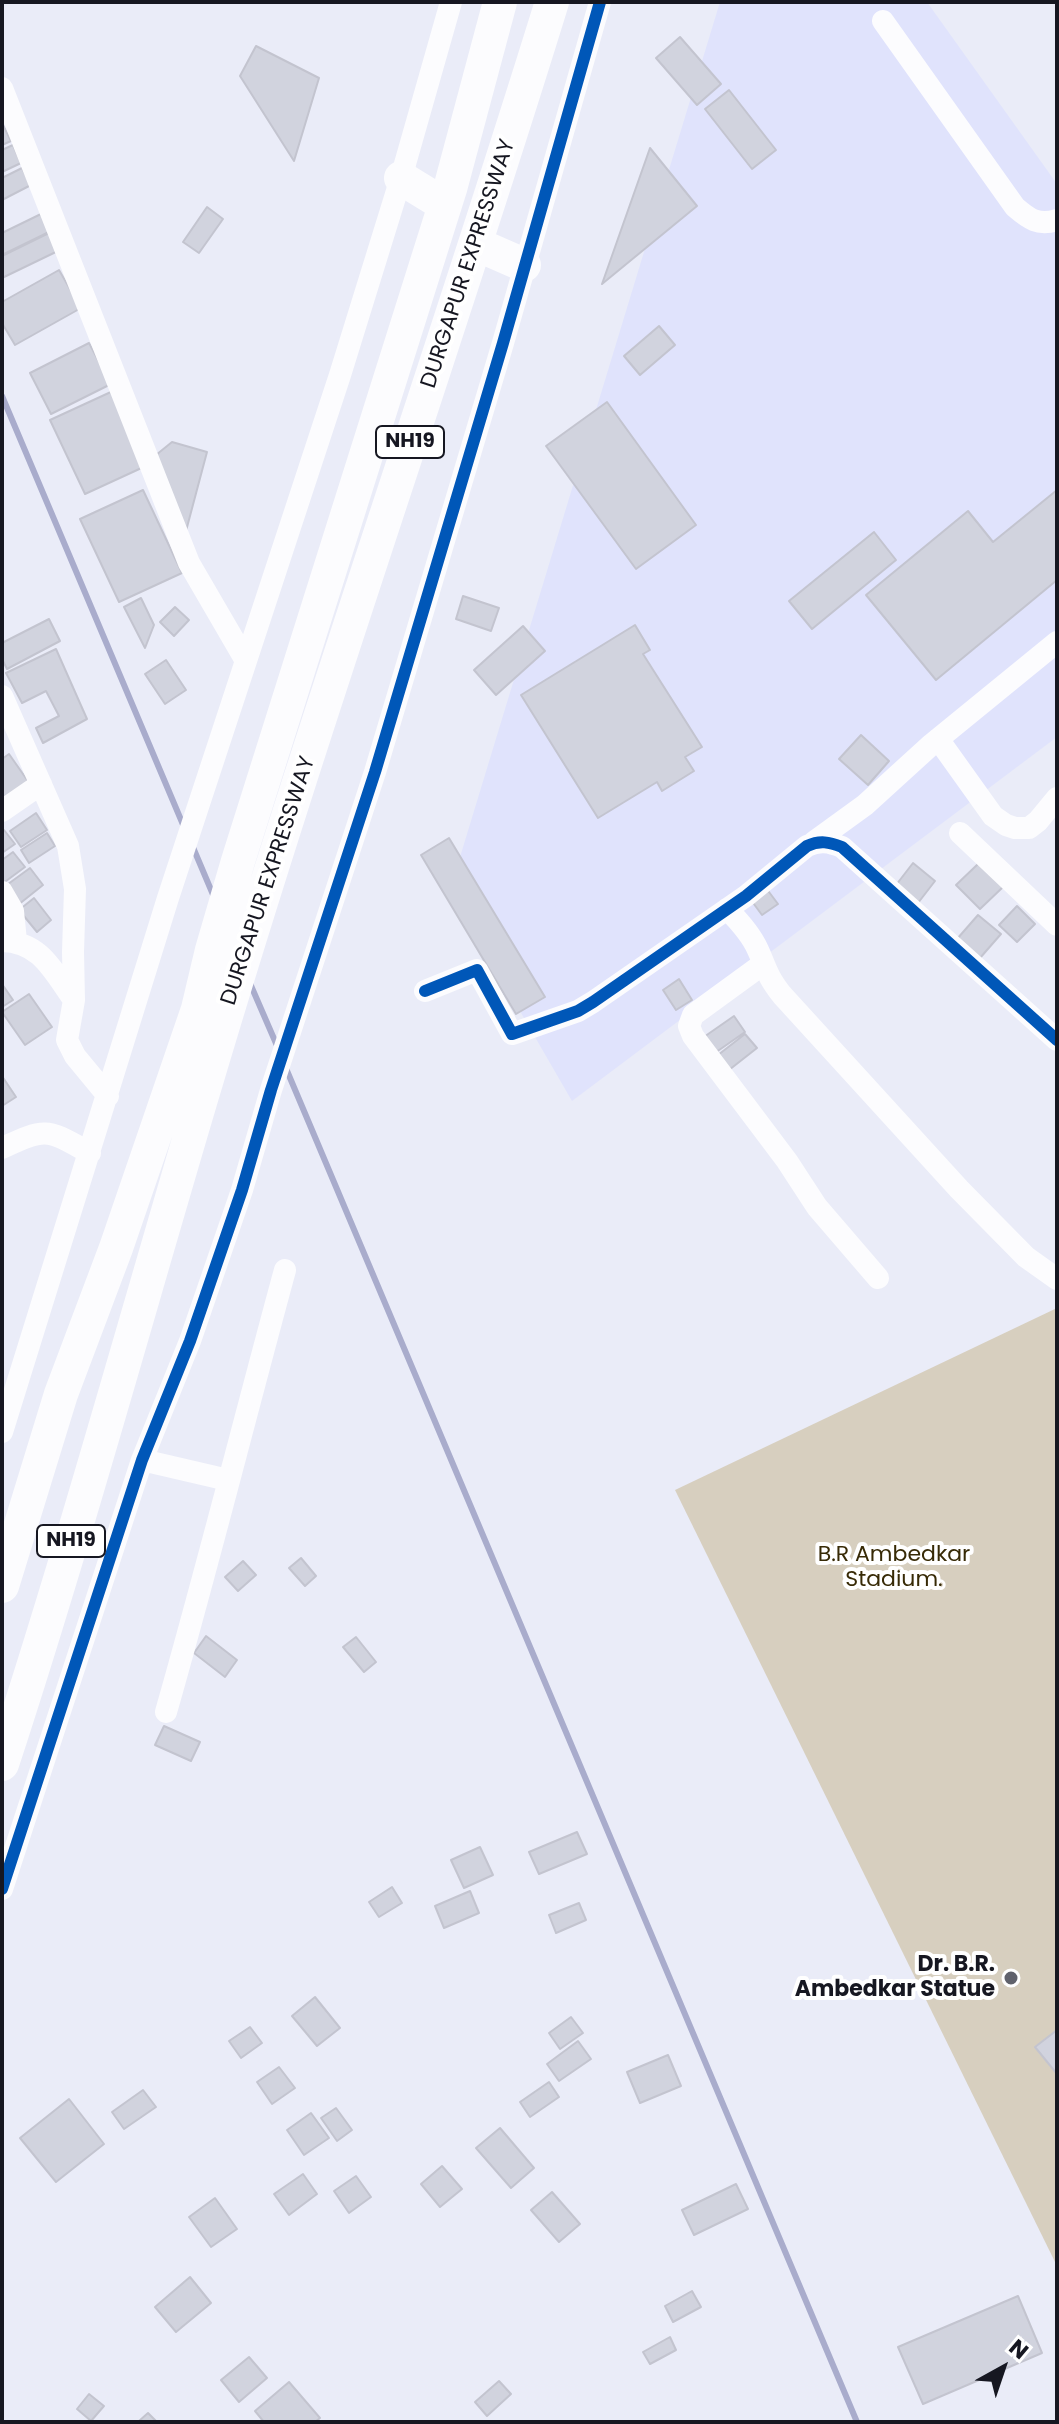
<!DOCTYPE html>
<html>
<head>
<meta charset="utf-8">
<style>
  body { margin:0 }
  #map { position:relative; width:1059px; height:2424px; overflow:hidden; background:#eaecf8; font-family:Poppins,sans-serif }
  canvas { display:block }
  .frame { position:absolute; inset:0; border:4px solid #161721; pointer-events:none }
  .north { position:absolute; left:963px; top:2328px; width:80px; height:80px; -webkit-text-stroke:6px #fff; paint-order:stroke; rotate:40deg; font-size:22px; font-weight:700; line-height:32px; text-align:center; color:#161721 }
  .north::after { content:''; display:block; margin:auto; width:28px; height:36px; background:#161721; clip-path:polygon(50% 0,100% 100%,50% 72%,0 100%) }
</style>
</head>
<body>
<div id="map">
<canvas width="1059" height="2424"></canvas>
<div class="frame"></div>
<div class="north">N</div>
</div>
<script>
const context = document.querySelector('canvas').getContext('2d');
context.lineJoin = 'round';
function paint(path, color) { context.fillStyle = color; context.fill(path, 'evenodd'); }
function trace(path, color, width, dash) { context.strokeStyle = color; context.lineWidth = width; context.lineCap = dash ? 'butt' : 'round'; context.setLineDash(dash || []); context.stroke(path); }
function label(font, color, halo, rows, align = 'center') {
  context.font = font + ' Poppins,sans-serif'; context.lineWidth = 8; context.setLineDash([]); context.textBaseline = 'middle'; context.strokeStyle = halo; context.fillStyle = color; for (const [text, x, y, turn = 0] of rows) {
    context.save(); context.translate(x, y); context.rotate((+turn || 0) * Math.PI / 180); context.textAlign = isNaN(turn) ? turn : align; if (halo) context.strokeText(text, 0, 0); context.fillText(text, 0, 0); context.restore();
  }
}
const built = new Path2D(`
  M720,2H927L1057,184V737L572,1101L450,890Z`);
const green = new Path2D(`
  M1057,1308V2266L675,1490Z`);
const stream = new Path2D(`
  M2,396L184,827
  M192,845L214,897
  M249,981L278,1048
  M285,1066L857,2422`);
const building = new Path2D(`
  M680,37L721,84L697,105L656,58Z
  M256,46L319,78L294,161L240,76Z
  M729,90L776,150L752,169L705,109Z
  M2,123L11,141L2,145Z
  M13,145L21,163L2,172V150Z
  M650,148L697,206L602,284Z
  M22,168L31,185L2,200V178Z
  M207,207L223,219L199,253L183,242Z
  M43,213L51,231L2,255V233Z
  M53,231L62,249L2,278V256Z
  M59,270L81,308L15,345L2,323V302Z
  M659,326L675,345L640,375L624,356Z
  M89,343L111,384L51,414L30,373Z
  M113,391L148,465L85,494L50,420Z
  M607,402L696,525L636,569L546,446Z
  M172,442L207,452L186,531L156,455Z
  M143,490L182,573L119,602L80,519Z
  M1057,490V580L936,680L866,595L968,511L993,542Z
  M874,532L896,560L812,629L789,601Z
  M463,596L499,608L491,631L456,619Z
  M141,598L154,625L145,648L124,607Z
  M175,607L189,620L174,636L160,622Z
  M49,619L60,641L7,669L2,659V643Z
  M635,625L650,650L643,654L702,747L685,757L694,771L662,791L657,782L598,818L521,695Z
  M523,626L545,651L496,695L474,670Z
  M56,649L87,719L43,743L36,728L59,716L46,691L22,703L6,673Z
  M166,660L186,690L165,704L145,674Z
  M861,735L889,761L868,785L839,759Z
  M9,754L30,784L2,804V759Z
  M36,813L47,830L21,847L10,831Z
  M4,830L15,844L2,853V831Z
  M47,833L55,846L29,863L21,850Z
  M449,838L545,997L516,1014L421,855Z
  M13,852L25,867L2,884V860Z
  M913,863L935,881L918,903L896,885Z
  M979,863L1003,887L980,909L956,885Z
  M30,868L43,885L18,905L4,887Z
  M763,884L778,904L762,915L748,896Z
  M34,898L51,920L37,932L19,910Z
  M1017,906L1035,924L1017,942L999,925Z
  M978,915L1001,934L980,958L957,939Z
  M679,979L692,1000L676,1010L663,990Z
  M2,984L13,1000L2,1007Z
  M29,994L52,1027L25,1045L2,1012Z
  M734,1016L745,1032L712,1055L701,1039Z
  M745,1034L757,1048L729,1070L718,1055Z
  M2,1076L16,1097L2,1106Z
  M301,1558L316,1576L305,1586L289,1568Z
  M243,1561L256,1575L238,1591L225,1577Z
  M206,1636L237,1660L225,1677L194,1653Z
  M356,1637L376,1662L364,1672L343,1647Z
  M164,1726L200,1742L191,1761L155,1745Z
  M577,1832L587,1854L539,1874L529,1852Z
  M480,1847L493,1875L464,1888L451,1860Z
  M392,1887L402,1903L379,1917L369,1902Z
  M470,1891L479,1913L444,1928L435,1906Z
  M579,1903L586,1920L556,1933L549,1915Z
  M315,1997L340,2028L317,2046L292,2016Z
  M571,2017L583,2033L560,2049L549,2033Z
  M250,2027L262,2043L241,2058L229,2041Z
  M1057,2030V2074L1035,2047Z
  M578,2041L591,2059L559,2081L547,2064Z
  M668,2055L681,2086L640,2103L627,2072Z
  M279,2067L295,2088L272,2104L257,2082Z
  M549,2082L559,2097L530,2117L520,2102Z
  M143,2090L156,2107L124,2129L112,2112Z
  M69,2099L104,2144L56,2182L20,2138Z
  M336,2108L352,2130L337,2141L321,2118Z
  M311,2113L329,2138L304,2155L287,2130Z
  M500,2128L534,2168L511,2188L476,2148Z
  M442,2166L462,2189L440,2207L421,2184Z
  M303,2174L317,2194L289,2215L274,2194Z
  M356,2176L371,2197L349,2213L334,2191Z
  M736,2184L748,2209L694,2235L682,2210Z
  M552,2192L580,2224L559,2242L531,2210Z
  M215,2198L237,2229L211,2247L189,2217Z
  M190,2277L211,2303L176,2332L155,2307Z
  M692,2291L701,2307L673,2322L665,2306Z
  M1018,2296L1042,2353L923,2404L898,2347Z
  M670,2337L676,2350L650,2364L643,2352Z
  M249,2357L267,2378L239,2402L221,2380Z
  M499,2381L511,2394L487,2416L475,2402Z
  M289,2382L320,2418L315,2422H264L255,2411Z
  M89,2394L104,2406L91,2421L77,2409Z
  M148,2413L157,2422L139,2421Z`);
const minor = new Path2D(`
  M883,21L1015,207C1029,219 1038,226 1057,220
  M2,88L189,563L246,661
  M2,696L68,846L75,889L73,952L74,1000L67,1040L75,1056L108,1096
  M938,739L993,816L1006,825L1015,828H1029L1038,821L1057,798
  M2,811L41,784
  M960,833L1057,925
  M814,842L865,805L932,744L1057,642
  M2,892L13,911L16,941
  M727,909C739,921 751,934 758,950C767,970 767,976 782,995L959,1189L1026,1257L1057,1279
  M2,941C41,942 53,971 74,1000
  M763,964L693,1015L689,1026L693,1036L787,1161L817,1207L878,1278
  M425,991L477,970L512,1034L578,1011L593,1002L746,896L807,846C820,840 829,842 842,847L1057,1040
  M2,1148C48,1127 46,1129 90,1153
  M2,1432L168,898L340,375L401,178L451,2
  M142,1460L228,1480
  M166,1712C208,1565 245,1417 285,1270
  M2,1889L142,1460L190,1341L242,1190L271,1090L375,772L503,343L600,2`);
const highway = new Path2D(`
  M401,178L445,205
  M476,244L524,265
  M2,1586L61,1394L116,1248L198,1009L212,950L238,861L450,189L500,2
  M2,1764C75,1541 137,1314 204,1089C312,724 440,365 552,2`);
const cycleway = new Path2D(`
  M425,991L477,970L512,1034L578,1011L593,1002L746,896L807,846C820,840 829,842 842,847L1057,1040
  M2,1889L142,1460L190,1341L242,1190L271,1090L375,772L503,343L600,2`);
const markers = [
  [1011,1978,8,"#60626c"]
];
const shields = [
  [410,442,68],
  [71,1541,68]
];
const shieldNames = [
  ["NH19",410,442],
  ["NH19",71,1541]
];
const streetNames = [
  ["DURGAPUR EXPRESSWAY",469,264,-72],
  ["DURGAPUR EXPRESSWAY",269,881,-72]
];
const parkNames = [
  ["B.R Ambedkar",894,1555],
  ["Stadium.",894,1580]
];
const poiNames = [
  ["Dr. B.R.",995,1965],
  ["Ambedkar Statue",995,1990]
];
paint(built, '#e0e3fc');
paint(green, '#d7cfbf');
trace(stream, '#a9accc', 6);
paint(building, '#d1d3de');
trace(building, '#c3c4cf', 2);
trace(minor, '#fcfcfe', 22);
trace(highway, '#fcfcfe', 34);
trace(cycleway, '#0057b8', 12);
for (const [x, y, r, color] of markers) { const dot = new Path2D(); dot.arc(x, y, r, 0, 2 * Math.PI); context.fillStyle = color; context.fill(dot); trace(dot, '#fff', 3); }
for (const [x, y, w] of shields) { const box = new Path2D(); box.roundRect(x - w / 2, y - 16, w, 32, 6); context.fillStyle = '#fff'; context.fill(box); trace(box, '#161721', 2); }
label('bold 20px', '#161721', null, shieldNames);
label('22px', '#161721', '#fff', streetNames);
label('22px', '#372a06', '#fff', parkNames);
label('bold 22px', '#161721', '#fff', poiNames, 'right');
</script>
</body>
</html>
